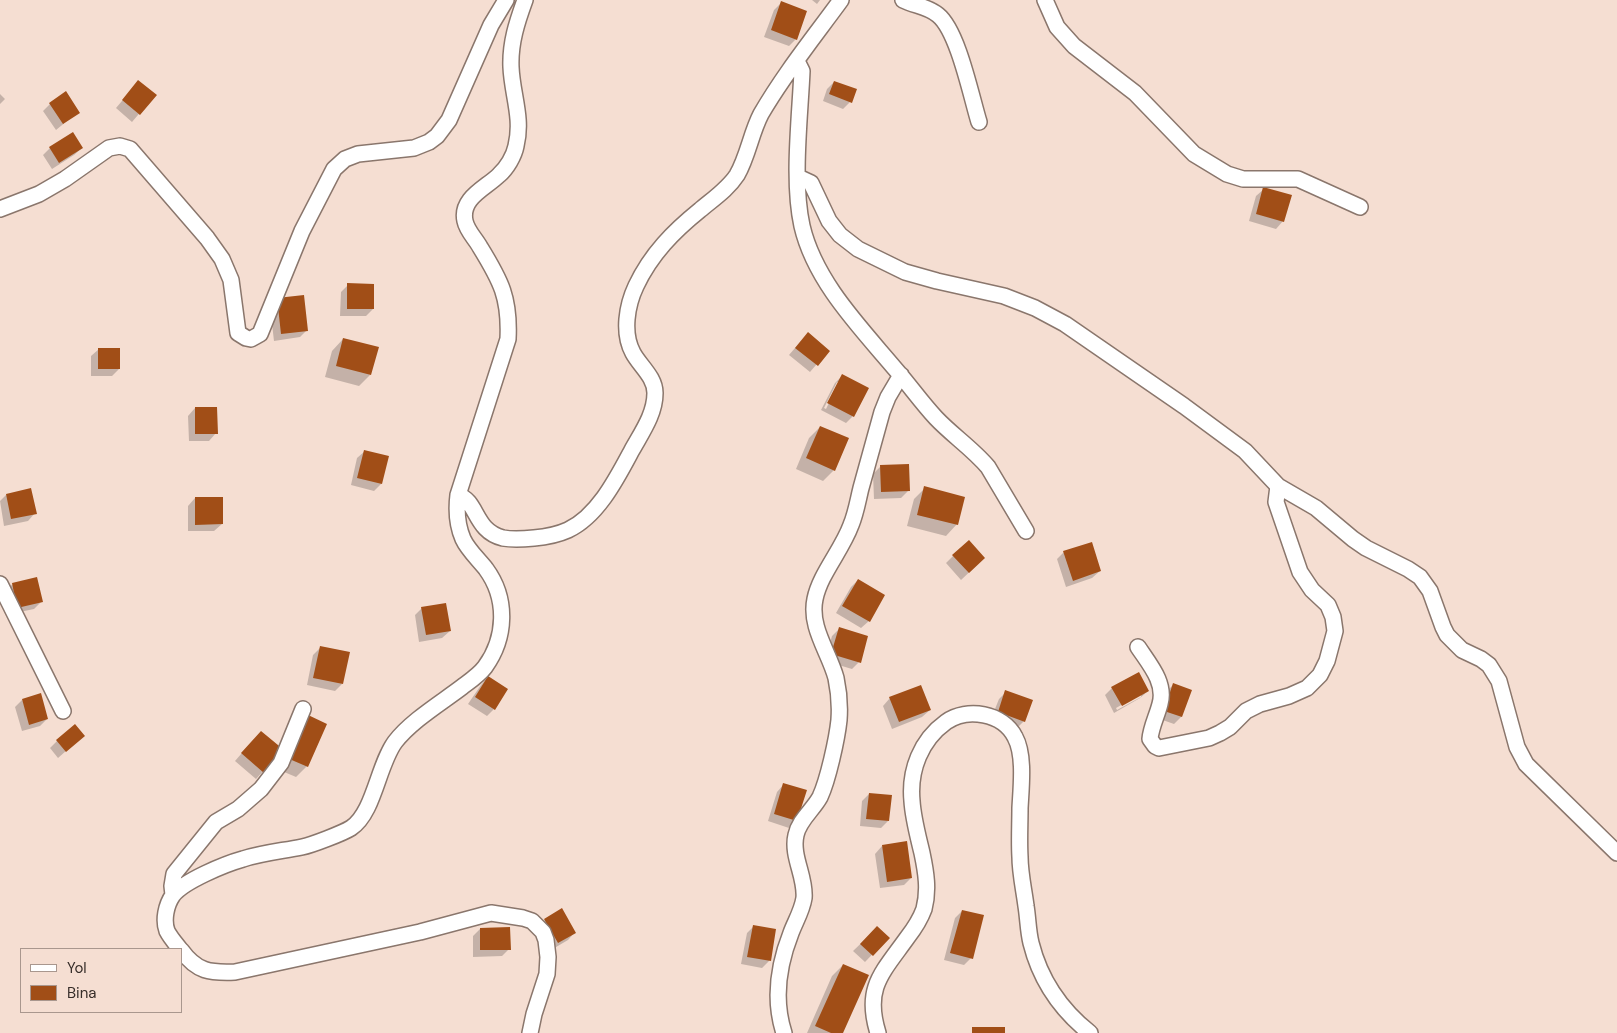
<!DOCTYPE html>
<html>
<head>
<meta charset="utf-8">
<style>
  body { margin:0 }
  #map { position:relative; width:1617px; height:1033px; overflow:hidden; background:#f5ded2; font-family:"DM Sans",sans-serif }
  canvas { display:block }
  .legend { position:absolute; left:20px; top:948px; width:162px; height:65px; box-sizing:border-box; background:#f5ded2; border:1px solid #a9978e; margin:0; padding:6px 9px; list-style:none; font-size:15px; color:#362d29 }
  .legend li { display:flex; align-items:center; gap:10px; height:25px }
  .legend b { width:25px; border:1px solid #a9978e }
</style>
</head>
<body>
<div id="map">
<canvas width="1617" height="1033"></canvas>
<ul class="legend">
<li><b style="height:6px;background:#fff"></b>Yol</li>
<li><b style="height:14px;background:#a14e17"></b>Bina</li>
</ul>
</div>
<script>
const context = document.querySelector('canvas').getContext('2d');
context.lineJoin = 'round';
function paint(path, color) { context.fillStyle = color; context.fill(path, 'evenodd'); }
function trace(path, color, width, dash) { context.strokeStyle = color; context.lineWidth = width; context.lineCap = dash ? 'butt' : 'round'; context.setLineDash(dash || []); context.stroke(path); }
const shadow = new Path2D(`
  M812,0H820L817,4Z
  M781,3L796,39L789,46L764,37L774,10Z
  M138,82L155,95L132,122L116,108Z
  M834,82L850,102L843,109L823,101L827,89Z
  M0,94L5,99L0,104Z
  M50,104L78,112L56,130L43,111Z
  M50,148H82L74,155L52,169L43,155Z
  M1264,189L1283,221L1276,229L1249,221L1256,196Z
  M348,285L373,309L366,316H340L341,292Z
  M277,299L307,330L300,337L274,341L270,307Z
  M343,339L370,375L359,386L325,377L332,351Z
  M801,341L828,351L810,372L789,355Z
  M99,349L119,369L112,376H91V356Z
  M842,376L853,416L846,423L821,410L835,383ZM837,382H839L826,409L824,408Z
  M195,408L216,433L209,441H189L188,416Z
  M820,427L834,470L823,481L796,469L809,438Z
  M365,451L388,457L381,484L374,491L351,485L357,458Z
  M881,466L908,491L901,498L874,499L873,474Z
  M925,488L957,524L946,536L907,526L914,499Z
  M6,495L35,513L28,521L4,526L0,501Z
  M195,498L222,524L214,531H188V506Z
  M1064,552L1100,571L1092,578L1066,587L1057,559Z
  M953,556L977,565L961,580L946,563Z
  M858,580L869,621L861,628L836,613L851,587Z
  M13,584L41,602L34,609L10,614L5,591Z
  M422,608L450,631L442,638L419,642L415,615Z
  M839,629L859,662L852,669L825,661L832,636Z
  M320,648L342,684L335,691L307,685L313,655Z
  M488,677L494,709L487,716L468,704L481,685Z
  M1173,685L1190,691L1181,717L1174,724L1157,718L1166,692ZM1169,692H1172L1160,717Z
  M1112,688L1148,691L1140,698L1114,713L1105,695ZM1141,694V697L1117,710L1116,708Z
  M1006,692L1024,721L1017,728L991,719L999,699Z
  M890,698L930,710L922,717L892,729L883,706Z
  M22,700L47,719L40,726L22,731L15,707Z
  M325,724L307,766L296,777L277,769Z
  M83,736L58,758L50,748L57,741Z
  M254,739L282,750L256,779L235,761Z
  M784,784L796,820L789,828L768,821L777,792Z
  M869,794L888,821L881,828L860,826L862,801Z
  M882,846L911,878L904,885L880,888L875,854Z
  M962,911L971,958L964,965L944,960L955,918Z
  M545,920L575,932L568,940L551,950L538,927Z
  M754,926L775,930L769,961L762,968L741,964L747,933Z
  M877,928L888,938L865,962L853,951Z
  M480,929L509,949L502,956L473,957V936Z
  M843,965L841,1033H807L832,976Z`);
const building = new Path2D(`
  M781,1L807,11L797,40L771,30Z
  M138,80L157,95L140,115L122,100Z
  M834,81L857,89L852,103L829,94Z
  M66,91L80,113L63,124L49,103Z
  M73,132L83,148L59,163L49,147Z
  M1263,187L1292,195L1284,222L1256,214Z
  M347,283L374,284V309H347Z
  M304,295L308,331L281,334L277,298Z
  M808,332L830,351L818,366L795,348Z
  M343,338L379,347L371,375L336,366Z
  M98,348H120V369H98Z
  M842,374L869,388L854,417L827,403Z
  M195,407H217L218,434H195Z
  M820,426L849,438L835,471L806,458Z
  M364,450L389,456L382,484L357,478Z
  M909,464L910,491L881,492L880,465Z
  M924,486L965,497L958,525L917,515Z
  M31,488L37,514L11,519L6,494Z
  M195,497H223V524L195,525Z
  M969,540L985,558L969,573L952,555Z
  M1092,542L1101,571L1073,581L1063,551Z
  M37,577L43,602L17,608L12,583Z
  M858,579L885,595L870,622L842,606Z
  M446,603L451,631L426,635L421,607Z
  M839,627L868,636L861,663L831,654Z
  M320,646L350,652L343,684L313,678Z
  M1139,672L1149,691L1122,706L1111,687Z
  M488,676L508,689L495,710L475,697Z
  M1173,683L1192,690L1182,717L1164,711Z
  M921,685L931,710L899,722L889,697Z
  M1005,690L1033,700L1025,722L998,712Z
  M41,693L48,719L29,725L22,699Z
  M306,714L327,724L308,767L287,758Z
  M75,724L85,736L66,752L56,740Z
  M261,731L284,750L264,773L241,753Z
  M783,783L807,790L797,821L774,814Z
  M869,793L892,795L889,821L866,819Z
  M907,841L912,878L887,882L882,845Z
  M562,908L576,933L558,943L544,919Z
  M962,910L984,915L973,959L950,953Z
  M753,925L776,929L771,961L747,957Z
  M877,926L890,938L873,956L860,944Z
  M510,927L511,950H480V928Z
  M843,964L869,975L843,1033H831L815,1026Z
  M972,1027H1005V1033H972Z`);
const minor = new Path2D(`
  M903,0C915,6 927,6 938,15C958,31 971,96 979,122
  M1045,0L1057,27L1074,46L1135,93L1194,154L1227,174L1243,179H1298L1360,207
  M797,61L802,71C800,117 792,181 802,226C815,282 861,328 897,371C910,386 922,403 936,418C952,435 973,449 988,467L1026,531
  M798,177L811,183L829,221L840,235L858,249L905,272L937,281L1004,296L1035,308L1065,324L1184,406L1245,451L1278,486L1316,508L1353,539L1366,548L1408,569L1420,577L1430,591L1443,627L1447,635L1462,650L1481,659L1489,665L1499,681L1517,747L1526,764L1617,853
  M0,209L39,194L65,179L109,148L120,146L130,149L207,238L222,259L231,280L238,333L246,338L251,339L260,334L302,231L334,169L345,159L358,154L414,148L429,142L437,136L449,120L491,25L506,0
  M458,495C478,501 474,531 503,538C514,540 524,539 534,538C546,537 557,535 568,530C598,516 617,478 632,450C642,432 655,414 655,393C655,377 640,366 633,353C622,333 627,305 636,286C651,254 674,231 700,210C713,199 728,189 737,175C748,156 751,133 761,114C784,74 814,37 841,0
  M0,584L63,711
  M1138,647C1150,665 1166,683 1160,704C1157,716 1151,727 1150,739L1155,746L1159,748L1209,738L1220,733L1230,727L1246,711L1260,704L1289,696L1307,688L1320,675L1327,661L1335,631L1333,617L1328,605L1312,590L1300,572L1276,502L1278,486
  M173,895L172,886L174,874L216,822L238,809L261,789L281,763L303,709
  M180,949C176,944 170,937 167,931C163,920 166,905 173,895C184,881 225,864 243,859C262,853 282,851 302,847C312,845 343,833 351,828C374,813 378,765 395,742C411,721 441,703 462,687C470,681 479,675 485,667C506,638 508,599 486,569C479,560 468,550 463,539C457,525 456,511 458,495L508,339C510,298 501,281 480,247C475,238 467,231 465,221C460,198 486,188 499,175C507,168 514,156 516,146C523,118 512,94 511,67C510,43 517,22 525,0
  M181,950C197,972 210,973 235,972L420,932L491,913L523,918L532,921L543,932L546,940L548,957L547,974L534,1014L530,1033
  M784,1033C773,999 778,966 791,933C795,922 802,911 804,898C806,877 791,856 796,835C799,820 813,810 820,797C828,780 837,739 839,720C840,706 839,692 836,678C829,652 809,627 815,599C820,574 842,550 851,525C856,513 858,500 861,488C868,463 875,437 882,412L888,397L901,375
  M878,1033C864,988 882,973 907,938C914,929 920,920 924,909C929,890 926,872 922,853C918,836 913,818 912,801C909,770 921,740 946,722C967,707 1003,713 1015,737C1025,755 1021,788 1020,808C1020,824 1019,841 1020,857C1020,873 1024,890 1026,906C1028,918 1028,931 1031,943C1040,979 1061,1010 1090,1033`);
paint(shadow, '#0003');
paint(building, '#a14e17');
trace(minor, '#8a766c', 18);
trace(minor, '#fff', 15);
</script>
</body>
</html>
